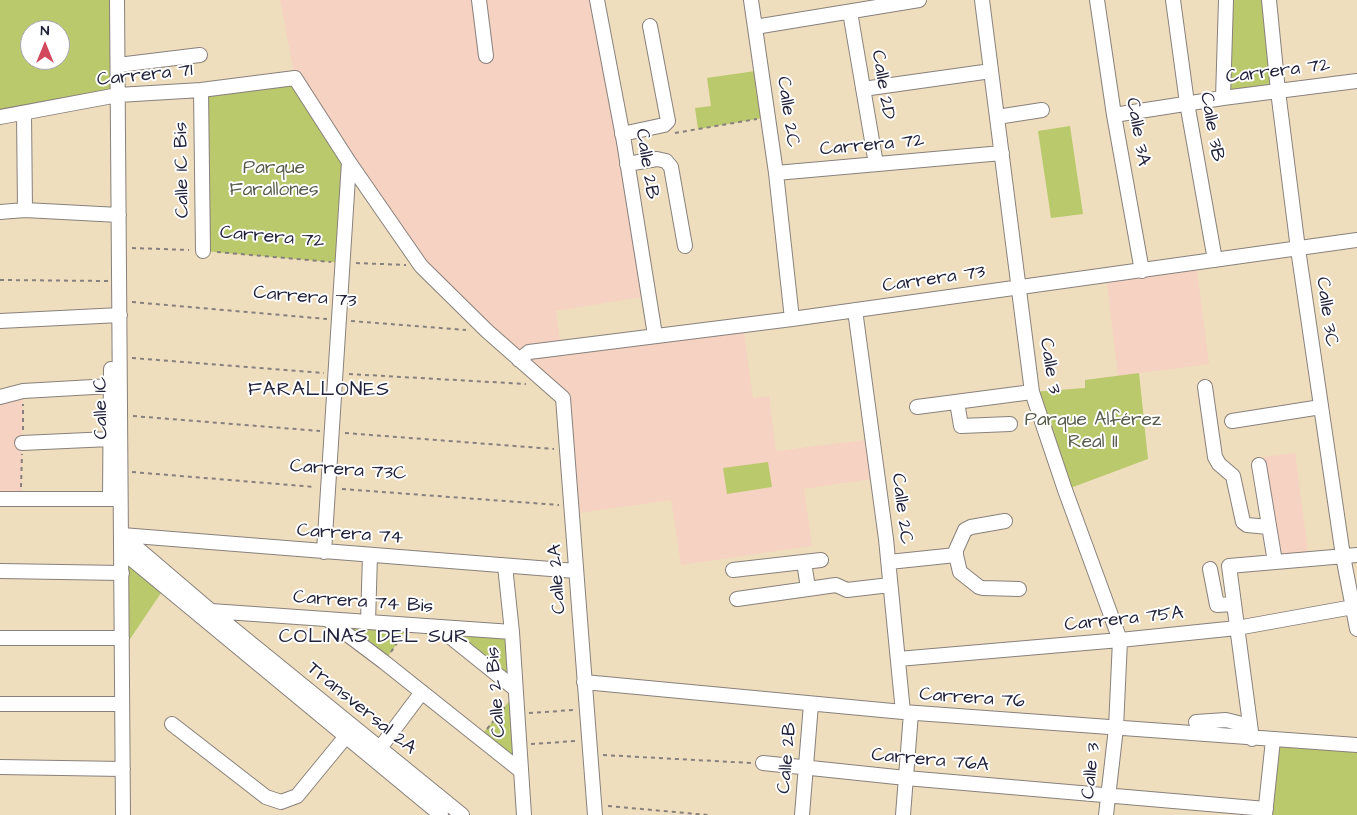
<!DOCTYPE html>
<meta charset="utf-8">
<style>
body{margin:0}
#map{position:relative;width:1357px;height:815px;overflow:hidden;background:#efdebd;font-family:"Architects Daughter",sans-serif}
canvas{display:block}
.north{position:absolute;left:20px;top:20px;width:50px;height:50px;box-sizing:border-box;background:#fff;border:1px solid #a7a7b1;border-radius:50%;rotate:0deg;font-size:14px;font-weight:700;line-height:20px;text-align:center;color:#22223b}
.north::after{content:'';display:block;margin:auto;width:18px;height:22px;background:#d1495b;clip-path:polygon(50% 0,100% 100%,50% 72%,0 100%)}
</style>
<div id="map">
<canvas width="1357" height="815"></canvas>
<div class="north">N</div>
</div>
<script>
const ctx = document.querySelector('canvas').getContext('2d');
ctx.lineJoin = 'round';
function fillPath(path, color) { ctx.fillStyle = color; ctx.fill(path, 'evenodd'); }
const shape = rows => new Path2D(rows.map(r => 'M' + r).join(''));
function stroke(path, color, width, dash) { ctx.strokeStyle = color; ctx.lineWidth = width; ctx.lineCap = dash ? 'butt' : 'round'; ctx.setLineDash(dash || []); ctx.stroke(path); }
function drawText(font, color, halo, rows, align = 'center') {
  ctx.font = font + ' "Architects Daughter",sans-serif'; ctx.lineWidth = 4; ctx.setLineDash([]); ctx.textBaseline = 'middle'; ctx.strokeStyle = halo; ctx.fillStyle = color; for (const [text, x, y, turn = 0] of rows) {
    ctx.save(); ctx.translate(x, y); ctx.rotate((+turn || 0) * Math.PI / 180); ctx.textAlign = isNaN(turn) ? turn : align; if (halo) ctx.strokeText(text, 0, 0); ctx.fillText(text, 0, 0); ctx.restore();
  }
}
const built = shape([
 [280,0,597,0,648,296,556,311,561,347,743,326,753,398,769,396,776,451,872,439,878,478,804,489,812,546,681,565,671,500,572,514,563,398,421,266,295,78],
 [1196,263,1209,364,1118,376,1106,276],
 [23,391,21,499,0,499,0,397],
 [1295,453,1309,559,1278,562,1264,457]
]);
const green = shape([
 [0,0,117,0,118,95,0,117],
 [30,30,60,30,60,60,30,60],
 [1226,0,1269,0,1278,91,1223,98],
 [762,70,768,117,698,129,695,108,711,106,707,78],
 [295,78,349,162,343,263,203,251,201,90],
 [1070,126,1083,214,1051,218,1038,131],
 [1139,373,1148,459,1065,490,1032,392,1085,388,1085,380],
 [768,462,772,487,727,494,723,468],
 [122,551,165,587,122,651],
 [326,619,410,625,384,662],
 [438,627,512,632,514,688],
 [515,694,521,771,479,738],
 [1273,740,1357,745,1357,815,1265,815]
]);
const path = shape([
 [675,133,757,119],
 [132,248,189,250],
 [217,252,331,262],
 [356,263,406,265],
 [0,280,108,281],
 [132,302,327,319],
 [351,321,466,330],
 [132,358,324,373],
 [349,374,526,384],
 [133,416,320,431],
 [23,430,23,404],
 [345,433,554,449],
 [132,472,315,487],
 [21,487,22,454],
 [342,489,559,505],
 [391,652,401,637],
 [529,713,574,710],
 [487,729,505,707],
 [531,744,576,741],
 [603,755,751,763],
 [608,806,708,815]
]);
const minor = shape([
 [117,0,123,815],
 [479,0,486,56],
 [597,0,624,142,655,335],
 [751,0,776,173,792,319],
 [982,0,1032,392,1065,490,1120,640,1116,728,1106,815],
 [1097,0,1114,115,1142,271],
 [1173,0,1187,103,1215,260],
 [1269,0,1278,91,1298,249,1343,556,1357,629],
 [850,12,876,164],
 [755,27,919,0],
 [118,65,200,55],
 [863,89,991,71],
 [201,90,203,251],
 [1223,98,1226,0],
 [24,113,25,210],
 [1114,115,1223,98,1357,81],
 [0,117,118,95,201,90,295,78,349,162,421,266,487,331,563,398,595,815],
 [997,117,1042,110],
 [622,134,664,125,668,121,650,26],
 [627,164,657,159,666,161,671,167,685,246],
 [776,173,1002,153],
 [0,212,25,210,119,215],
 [855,310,886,539,903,712],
 [0,321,120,315],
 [519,360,529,352,792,319,1357,240],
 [1205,387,1215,457,1219,464,1233,476,1243,522,1247,525,1268,527],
 [0,397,23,391,111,386],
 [957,402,961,426,1010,424],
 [917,407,1032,392],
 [1232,421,1321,407],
 [22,443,110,439],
 [1259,465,1275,562],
 [0,499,118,499],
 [110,499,111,369],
 [1005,521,971,527,965,530,956,550,956,555,960,572,979,587,983,588,1019,589],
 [122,535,576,571],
 [122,535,211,611,462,815],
 [122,551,441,815],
 [324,552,349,162],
 [804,562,808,588],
 [889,562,956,555],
 [505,566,512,632,524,815],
 [1210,569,1217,605,1234,604],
 [733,570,821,560],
 [0,571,122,573],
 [737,599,836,585,847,590,890,585],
 [211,611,512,632],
 [327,619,384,662,521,771],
 [368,622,370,555],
 [438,627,514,688],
 [0,638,122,638],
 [898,659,1120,640,1237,628,1353,607],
 [584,682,903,712,1357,745],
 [0,704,122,704],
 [1196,722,1226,720,1250,726],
 [172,724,266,797,281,802,297,796,352,729],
 [1252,739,1229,566,1357,555],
 [380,748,422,692],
 [763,763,906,778,1266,809],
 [0,767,123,769],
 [802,815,811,704],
 [903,815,911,713],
 [1265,815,1273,740]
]);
const streetNames = [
 ["Carrera 72",1278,72,-7],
 ["Carrera 71",145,76,-6],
 ["Calle 2D",882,85,81],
 ["Calle 2C",787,112,82],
 ["Calle 3B",1211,127,80],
 ["Calle 3A",1137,132,80],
 ["Carrera 72",872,146,-5],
 ["Calle 2B",646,164,81],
 ["Calle 1C Bis",183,170,-91],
 ["Carrera 72",272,238,5],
 ["Carrera 73",934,280,-8],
 ["Carrera 73",305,298,5],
 ["Calle 3C",1326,312,82],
 ["Calle 3",1049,366,81],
 ["Calle 1C",102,408,-91],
 ["Carrera 73C",348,471,4],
 ["Calle 2C",901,509,83],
 ["Carrera 74",350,535,4],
 ["Calle 2A",558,579,-94],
 ["Carrera 74 Bis",363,603,4],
 ["Carrera 75A",1124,620,-6],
 ["Calle 2 Bis",497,692,-94],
 ["Carrera 76",972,699,4],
 ["Transversal 2A",361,709,39],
 ["Calle 2B",788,758,-85],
 ["Carrera 76A",930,761,5],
 ["Calle 3",1092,771,-84]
];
const parkNames = [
 ["Parque",274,169],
 ["Farallones",274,191],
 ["Parque Alférez",1093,421],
 ["Real II",1093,443]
];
const neighbourhoodNames = [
 ["FARALLONES",319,391],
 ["COLINAS DEL SUR",374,638]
];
fillPath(built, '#f5d2c2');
fillPath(green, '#b9c96c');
stroke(minor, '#88807c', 16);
stroke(path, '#88807c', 2, [4, 4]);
stroke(minor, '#fff', 14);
drawText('19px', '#22223b', '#fff', streetNames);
drawText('19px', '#575c4c', '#fff', parkNames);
ctx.letterSpacing = '1px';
drawText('20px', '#22223b', '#fff', neighbourhoodNames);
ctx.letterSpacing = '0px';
</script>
